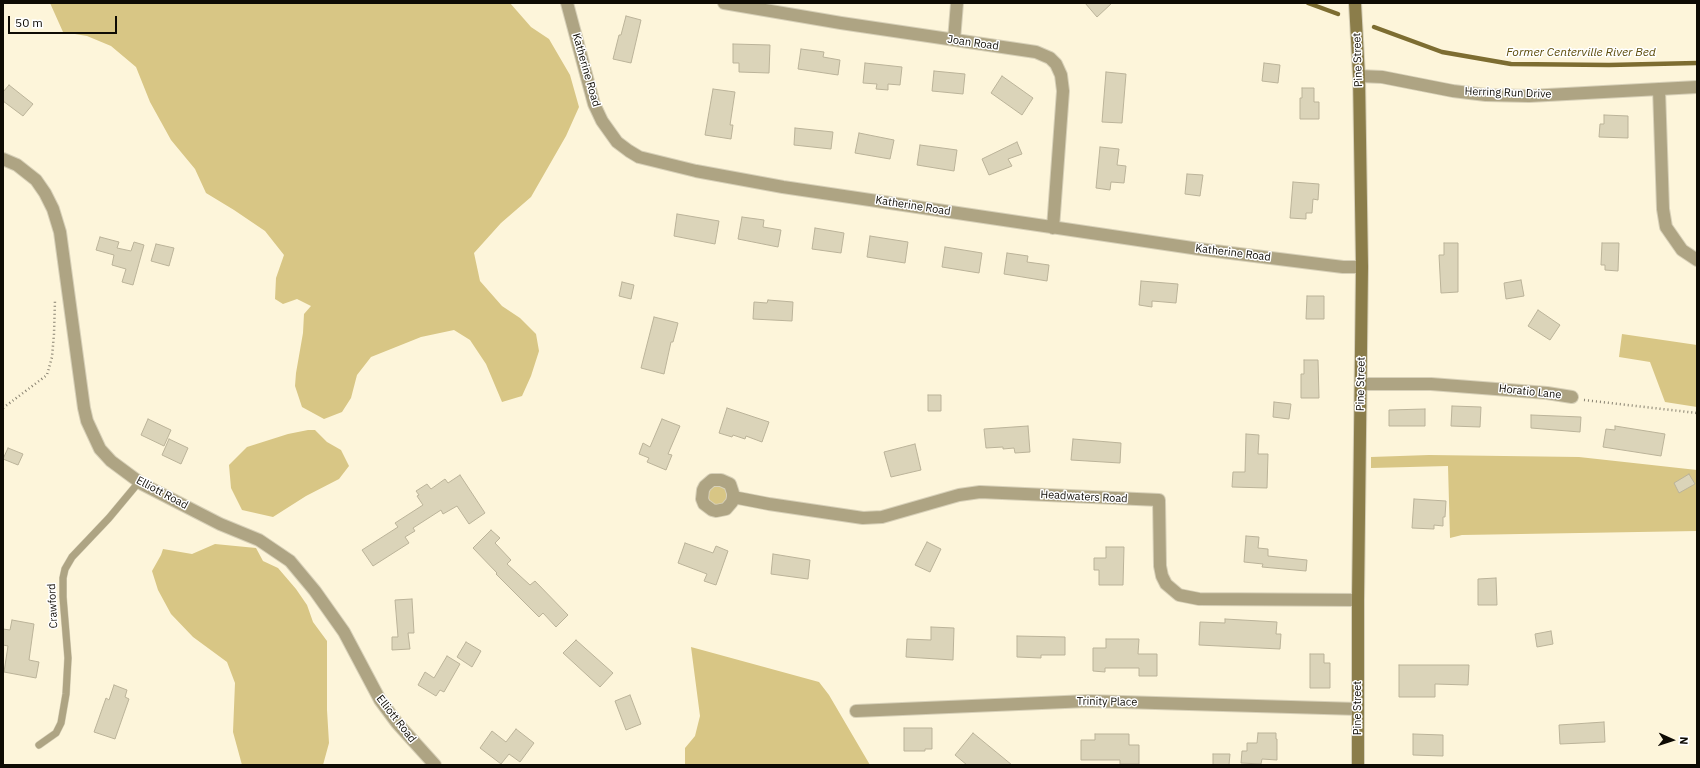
<!DOCTYPE html>
<style>
body{margin:0}
#map{position:relative;width:1700px;height:768px;overflow:hidden;background:#fdf5da;font-family:"IBM Plex Sans",sans-serif}
canvas{display:block}
.frame{position:absolute;inset:0;border:4px solid #0e0b04;pointer-events:none}
.north{position:absolute;left:1652px;top:720px;width:40px;height:40px;-webkit-text-stroke:3px #fff;paint-order:stroke;rotate:93deg;font-size:11px;font-weight:700;line-height:16px;text-align:center;color:#0e0b04}
.north::after{content:'';display:block;margin:auto;width:14px;height:18px;background:#0e0b04;clip-path:polygon(50% 0,100% 100%,50% 72%,0 100%)}
.scale{position:absolute;left:8px;top:16px;width:109px;height:18px;box-sizing:border-box;border:2px solid #0e0b04;border-top:0;padding-left:5px;font-size:12px;line-height:14px;white-space:nowrap;color:#0e0b04;-webkit-text-stroke:3px #fff;paint-order:stroke}
</style>
<div id="map">
<canvas width="1700" height="768"></canvas>
<div class="frame"></div>
<div class="north">N</div>
<div class="scale">50 m</div>
</div>
<script>
const ctx = document.querySelector('canvas').getContext('2d');
ctx.lineJoin = 'round';
function fillPath(path, color) { ctx.fillStyle = color; ctx.fill(path, 'evenodd'); }
const shape = rows => new Path2D(rows.map(r => 'M' + r).join(''));
function stroke(path, color, width, dash) { ctx.strokeStyle = color; ctx.lineWidth = width; ctx.lineCap = dash ? 'butt' : 'round'; ctx.setLineDash(dash || []); ctx.stroke(path); }
function drawText(font, color, halo, rows, align = 'center') {
  ctx.font = font + ' "IBM Plex Sans",sans-serif'; ctx.lineWidth = 3; ctx.setLineDash([]); ctx.textBaseline = 'middle'; ctx.strokeStyle = halo; ctx.fillStyle = color; for (const [text, x, y, turn = 0] of rows) {
    ctx.save(); ctx.translate(x, y); ctx.rotate((+turn || 0) * Math.PI / 180); ctx.textAlign = isNaN(turn) ? turn : align; if (halo) ctx.strokeText(text, 0, 0); ctx.fillText(text, 0, 0); ctx.restore();
  }
}
const green = shape([
 [50,3,510,3,531,27,549,39,570,75,579,107,566,136,531,197,501,223,474,253,480,281,502,306,520,318,536,334,539,351,531,376,522,396,502,402,486,364,470,340,454,330,421,337,371,357,357,375,351,398,342,412,324,419,302,407,295,386,296,373,303,333,304,314,311,306,297,299,283,304,275,299,276,278,284,255,265,231,234,210,206,193,195,169,171,140,150,102,136,67,111,46,87,36,63,32],
 [1622,334,1697,345,1697,407,1665,402,1650,362,1619,357],
 [308,430,315,430,327,442,341,450,349,466,339,479,306,496,273,517,242,510,231,488,229,465,247,447,288,434],
 [1429,455,1579,457,1697,470,1697,531,1462,535,1450,538,1448,466,1371,468,1371,457],
 '708 495a10 10 0 1 1 20 0a10 10 0 1 1-20 0Z',
 [215,544,256,548,263,561,278,568,296,589,307,605,313,622,327,641,327,710,329,743,323,765,242,765,233,732,235,683,227,662,193,637,171,614,158,590,152,571,161,555,163,549,192,554],
 [691,647,819,682,829,695,870,765,685,765,685,748,695,736,700,716]
]);
const stream = shape([
 [1308,3,1338,14],
 [1374,27,1442,52,1511,64,1609,65,1697,63]
]);
const building = shape([
 [1085,3,1112,3,1097,17,1085,3],
 [626,16,641,20,631,63,613,59,619,35,621,35,626,16],
 [733,44,770,45,769,73,739,72,739,63,733,63,733,44],
 [801,49,824,52,823,57,840,60,838,75,798,69,801,49],
 [865,63,902,67,900,85,888,84,888,90,876,89,877,84,863,83,865,63],
 [1264,63,1280,65,1278,83,1262,81,1264,63],
 [934,71,965,74,963,94,932,91,934,71],
 [1106,72,1126,74,1122,123,1102,122,1106,72],
 [1002,76,1033,98,1022,115,991,93,1002,76],
 [9,85,33,104,23,116,3,101,3,92,9,85],
 [1302,88,1314,88,1314,102,1319,102,1319,119,1300,119,1300,98,1302,98,1302,88],
 [713,89,735,92,730,125,733,125,731,139,705,135,713,89],
 [1604,115,1628,116,1628,138,1599,137,1600,124,1604,124,1604,115],
 [795,128,833,132,831,149,794,145,795,128],
 [859,133,894,140,890,159,855,153,859,133],
 [1017,142,1022,154,1008,159,1012,166,989,175,982,159,1017,142],
 [920,145,957,150,954,171,917,165,920,145],
 [1100,147,1119,149,1117,165,1126,166,1124,183,1111,182,1110,190,1096,188,1100,147],
 [1187,174,1203,175,1200,196,1185,194,1187,174],
 [1293,182,1319,184,1318,200,1313,199,1312,213,1306,213,1306,219,1290,218,1293,182],
 [677,214,719,221,715,244,674,236,677,214],
 [742,217,764,220,763,227,781,230,778,247,738,239,742,217],
 [815,228,844,233,841,253,812,249,815,228],
 [870,236,908,242,905,263,867,257,870,236],
 [100,237,119,242,117,248,131,251,134,242,144,245,133,285,122,282,126,269,112,265,114,255,96,250,100,237],
 [1444,243,1458,243,1458,292,1441,293,1439,255,1444,255,1444,243],
 [1602,243,1619,243,1618,271,1605,270,1605,265,1601,265,1602,243],
 [156,244,174,248,169,266,151,261,156,244],
 [945,247,982,253,979,273,942,267,945,247],
 [1007,253,1028,256,1027,262,1049,265,1047,281,1004,274,1007,253],
 [1521,280,1524,296,1506,299,1504,283,1521,280],
 [1141,281,1178,284,1176,303,1152,301,1152,307,1139,305,1141,281],
 [622,282,634,285,631,299,619,296,622,282],
 [1307,296,1324,296,1324,319,1306,319,1307,296],
 [768,300,793,302,792,321,753,319,754,302,767,303,768,300],
 [1538,310,1560,325,1550,340,1528,326,1538,310],
 [654,317,678,323,673,342,671,342,664,374,641,368,654,317],
 [1304,360,1318,360,1319,398,1301,398,1301,374,1304,374,1304,360],
 [928,395,941,395,941,411,928,411,928,395],
 [1274,402,1291,404,1289,419,1273,417,1274,402],
 [1452,406,1481,407,1480,427,1451,426,1452,406],
 [727,408,769,422,762,442,746,436,745,439,733,435,732,437,719,433,727,408],
 [1425,409,1425,426,1389,426,1389,410,1425,409],
 [1531,415,1581,417,1580,432,1531,428,1531,415],
 [148,419,171,430,164,446,141,435,148,419],
 [662,419,680,426,668,454,672,455,666,470,647,462,649,458,639,454,643,443,650,447,662,419],
 [1028,426,1030,452,1015,453,1014,448,1003,449,1003,447,986,448,984,429,1028,426],
 [1615,426,1665,434,1661,456,1603,447,1606,429,1615,430,1615,426],
 [1246,434,1259,435,1258,454,1268,454,1267,488,1232,487,1233,472,1245,472,1246,434],
 [169,439,188,448,181,464,162,455,169,439],
 [1073,439,1121,443,1120,463,1071,460,1073,439],
 [915,444,921,470,891,477,884,452,915,444],
 [8,448,23,454,18,465,3,459,8,448],
 [1689,474,1695,484,1679,493,1674,483,1689,474],
 [460,475,485,513,469,524,457,506,443,514,441,510,413,528,415,531,405,537,409,543,373,566,362,550,398,527,395,523,423,505,417,496,419,495,416,491,427,484,431,489,445,479,448,483,460,475],
 [1414,499,1446,501,1445,517,1443,517,1443,526,1434,525,1434,529,1412,528,1414,499],
 [491,530,500,538,495,543,511,560,507,564,530,585,535,581,568,615,556,627,543,613,539,617,496,574,497,573,473,548,491,530],
 [1246,536,1259,537,1258,548,1268,549,1268,556,1307,560,1306,571,1262,567,1263,564,1244,562,1246,536],
 [927,542,941,549,930,572,915,565,927,542],
 [685,543,713,553,716,546,728,551,716,585,704,581,707,574,678,563,685,543],
 [1106,547,1124,547,1123,585,1099,585,1099,570,1094,570,1094,558,1106,558,1106,547],
 [773,554,810,560,808,579,771,574,773,554],
 [1496,578,1497,605,1478,605,1478,579,1496,578],
 [412,599,414,633,408,633,410,649,392,650,392,637,398,637,395,600,412,599],
 [1225,619,1277,622,1276,634,1281,634,1280,649,1199,645,1200,622,1225,623,1225,619],
 [12,620,34,624,29,660,39,662,36,678,4,672,8,646,3,645,3,629,10,630,12,620],
 [931,627,954,628,953,660,906,657,907,639,931,640,931,627],
 [1551,631,1553,644,1537,647,1535,634,1551,631],
 [1017,636,1065,637,1065,655,1041,655,1041,658,1017,657,1017,636],
 [1106,639,1139,639,1138,654,1157,654,1157,676,1139,676,1139,668,1105,668,1105,672,1093,671,1093,648,1106,648,1106,639],
 [576,640,613,673,600,687,563,653,576,640],
 [466,642,481,651,472,667,457,657,466,642],
 [1310,654,1324,654,1324,663,1330,663,1330,688,1310,688,1310,654],
 [447,656,460,664,444,692,440,690,436,696,418,685,425,672,434,678,447,656],
 [1399,665,1469,665,1468,685,1435,684,1435,697,1399,697,1399,665],
 [114,685,127,690,125,697,129,699,115,739,94,732,106,698,109,700,114,685],
 [630,695,641,724,626,730,615,701,630,695],
 [1604,722,1605,742,1560,744,1559,725,1604,722],
 [904,728,932,728,932,749,925,749,925,751,904,751,904,728],
 [516,729,534,743,520,762,509,754,501,764,480,748,492,731,506,742,516,729],
 [973,733,1012,765,967,765,955,755,973,733],
 [1258,733,1276,733,1276,739,1277,739,1277,760,1262,759,1261,764,1241,763,1242,751,1247,751,1247,743,1257,743,1258,733],
 [1095,734,1129,734,1129,745,1139,745,1139,764,1120,764,1120,760,1081,760,1081,740,1095,740,1095,734],
 [1413,734,1443,735,1443,756,1413,755,1413,734],
 [1213,754,1230,754,1229,765,1213,765,1213,754]
]);
const path = shape([
 [1584,400,1697,413],
 [3,408,47,375,52,357,54,334,55,300]
]);
const lane = shape([
 [39,745,56,733,61,723,66,694,68,658,63,597,63,578,65,569,72,557,109,518,139,482]
]);
const street = shape([
 [567,3,594,104,602,121,617,142,629,151,639,157,696,171,783,187,1199,249,1343,267,1362,267],
 [724,3,841,23,1036,52,1050,58,1056,64,1061,75,1063,91,1053,228],
 [954,40,957,3],
 [1359,76,1382,77,1453,91,1486,95,1529,96,1697,87],
 [1659,89,1663,209,1666,227,1682,250,1697,260],
 [3,159,17,165,36,180,45,193,53,209,60,232,84,408,87,421,100,449,111,461,142,484,220,524,259,540,290,561,315,591,344,632,380,700,397,723,435,765],
 [1361,384,1431,384,1547,393,1572,397],
 [733,497,733,493,730,484,721,480,712,480,705,486,703,490,702,499,704,504,712,510,716,511,726,509,732,502,733,497,769,504,863,518,882,517,959,495,980,492,1159,500,1160,566,1162,576,1166,584,1179,595,1199,599,1358,600],
 [856,711,1088,701,1358,709]
]);
const secondary = shape([
 [1355,3,1359,76,1362,267,1358,600,1358,765]
]);
const streetNames = [
 ["Joan Road",973,43,8],
 ["Pine Street",1358,60,-92],
 ["Katherine Road",586,70,74],
 ["Herring Run Drive",1508,93,2],
 ["Katherine Road",913,206,9],
 ["Katherine Road",1233,253,7],
 ["Pine Street",1361,384,-89],
 ["Horatio Lane",1530,392,6],
 ["Elliott Road",162,493,28],
 ["Headwaters Road",1084,497,3],
 ["Crawford",53,606,-93],
 ["Trinity Place",1107,702,1],
 ["Pine Street",1358,708,-90],
 ["Elliott Road",396,719,52]
];
const waterNames = [
 ["Former Centerville River Bed",1581,53]
];
fillPath(green, '#d8c685');
stroke(stream, '#7d6d31', 4.5);
fillPath(building, '#dbd4b9');
stroke(building, '#bbb399', 1);
stroke(lane, '#d7d0b8', 8);
stroke(street, '#d7d0b8', 14);
stroke(secondary, '#d7d0b8', 14);
stroke(path, '#878170', 2.5, [1, 3]);
stroke(lane, '#aea483', 7);
stroke(street, '#aea483', 12);
stroke(secondary, '#8b7d4a', 12);
drawText('11px', '#0e0b04', '#fff', streetNames);
drawText('italic 12px', '#5d4d0b', '#fff', waterNames);
</script>
